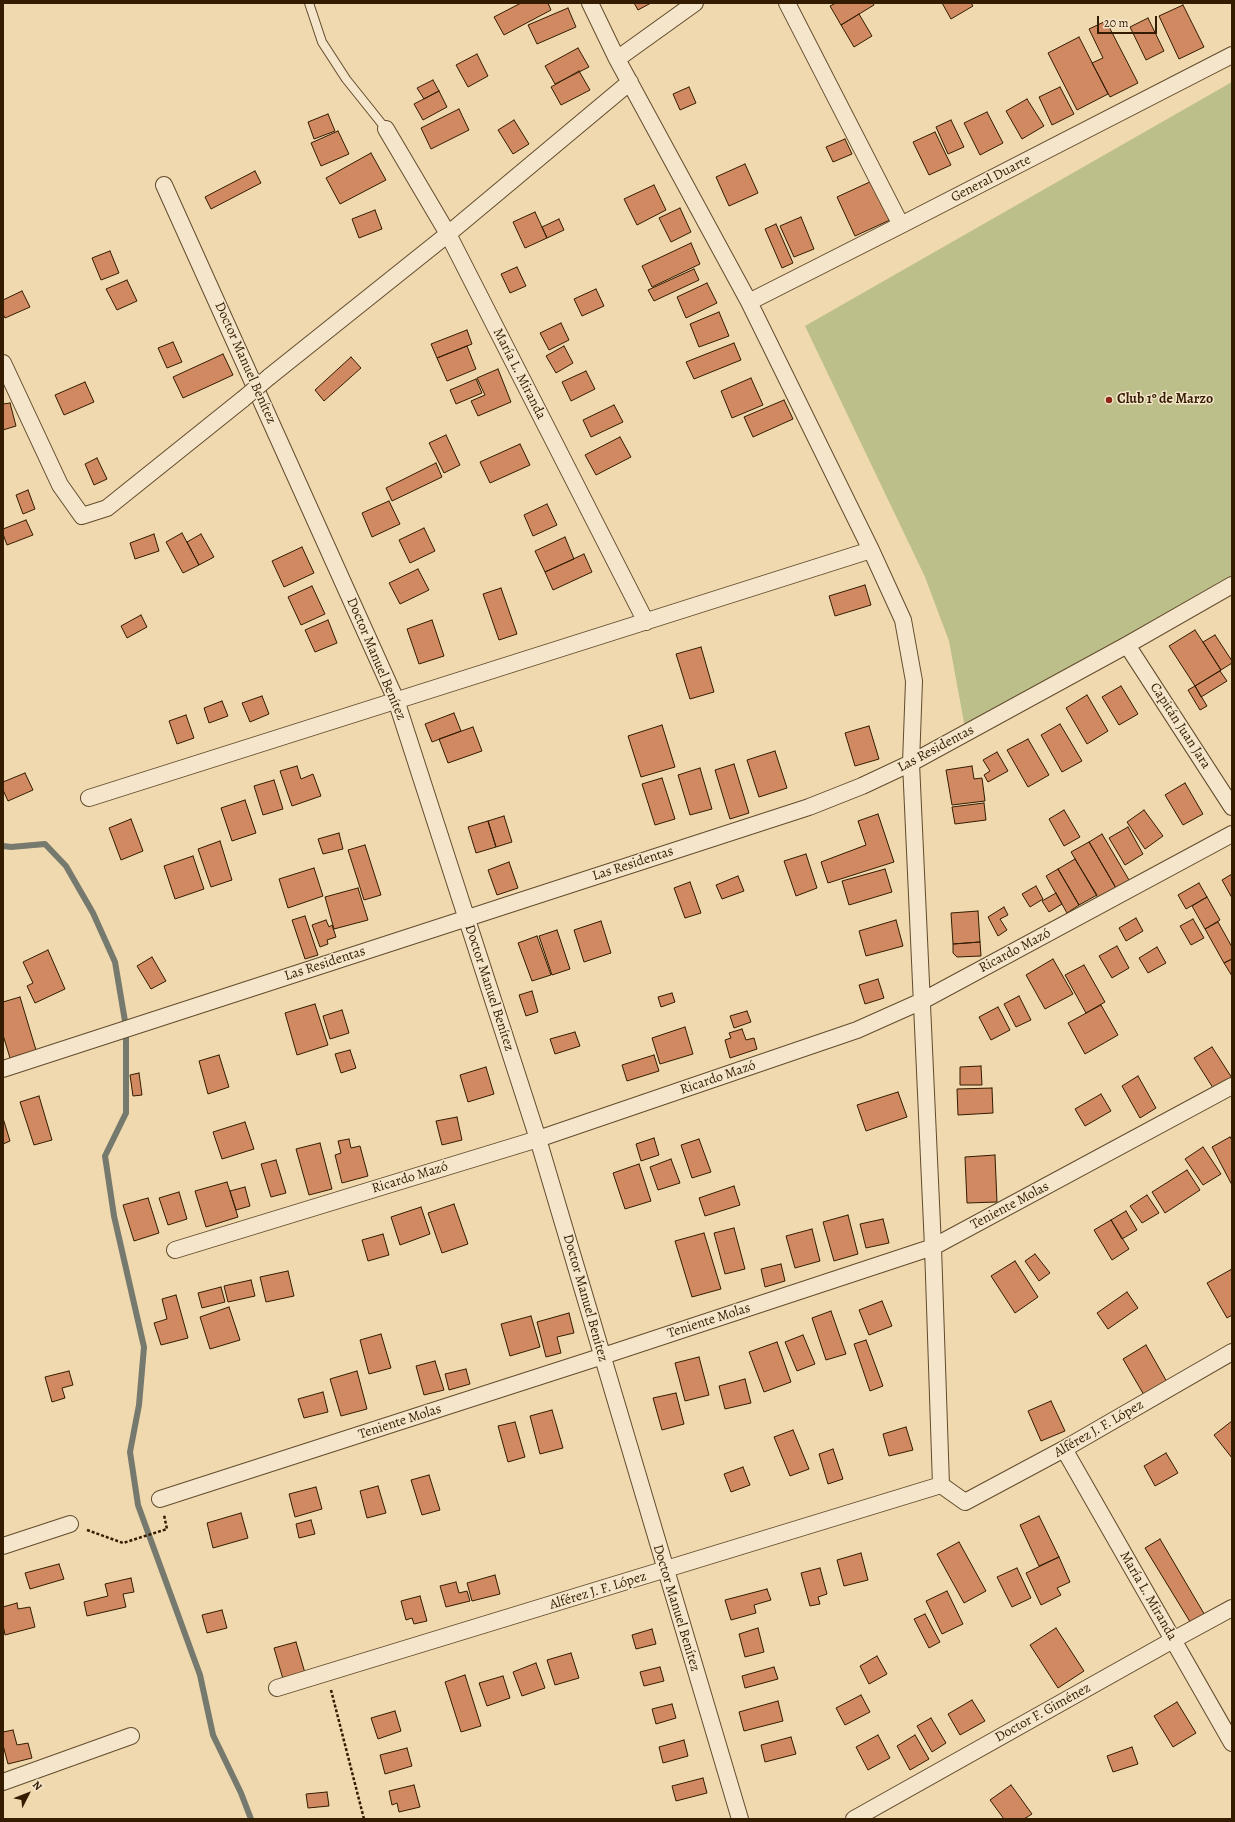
<!DOCTYPE html>
<meta charset="utf-8">
<style>
body{margin:0}
#map{position:relative;width:1235px;height:1822px;overflow:hidden;background:#f0d9af;font-family:Alegreya,serif}
canvas{display:block}
.frame{position:absolute;inset:0;border:4px solid #331c00;pointer-events:none}
.north{position:absolute;left:8px;top:1774px;width:40px;height:40px;-webkit-text-stroke:3px #f5e6cb;paint-order:stroke;rotate:48deg;font-size:11px;font-weight:700;line-height:16px;text-align:center;color:#331c00}
.north::after{content:'';display:block;margin:auto;width:14px;height:18px;background:#331c00;clip-path:polygon(50% 0,100% 100%,50% 72%,0 100%)}
.scale{position:absolute;left:1097px;top:16px;width:60px;height:18px;box-sizing:border-box;border:2px solid #331c00;border-top:0;padding-left:5px;font-size:12px;line-height:14px;white-space:nowrap;color:#331c00;-webkit-text-stroke:3px #f5e6cb;paint-order:stroke}
</style>
<div id="map">
<canvas width="1235" height="1822"></canvas>
<div class="frame"></div>
<div class="north">N</div>
<div class="scale">20 m</div>
</div>
<script>
const ctx = document.querySelector('canvas').getContext('2d');
ctx.lineJoin = 'round';
function fillPath(path, color) { ctx.fillStyle = color; ctx.fill(path, 'evenodd'); }
const shape = rows => new Path2D(rows.map(r => 'M' + r).join(''));
function stroke(path, color, width, dash) { ctx.strokeStyle = color; ctx.lineWidth = width; ctx.lineCap = dash ? 'butt' : 'round'; ctx.setLineDash(dash || []); ctx.stroke(path); }
function drawText(font, color, halo, rows, align = 'center') {
  ctx.font = font + ' Alegreya,serif'; ctx.lineWidth = 3; ctx.setLineDash([]); ctx.textBaseline = 'middle'; ctx.strokeStyle = halo; ctx.fillStyle = color; for (const [text, x, y, turn = 0] of rows) {
    ctx.save(); ctx.translate(x, y); ctx.rotate((+turn || 0) * Math.PI / 180); ctx.textAlign = isNaN(turn) ? turn : align; if (halo) ctx.strokeText(text, 0, 0); ctx.fillText(text, 0, 0); ctx.restore();
  }
}
const green = shape([
 [1232,82,1232,575,965,728,949,641,925,577,805,326]
]);
const stream = shape([
 [3,846,11,847,45,844,66,866,93,913,115,962,126,1027,126,1113,105,1156,114,1216,144,1347,139,1405,130,1452,138,1505,200,1675,213,1735,241,1793,251,1819]
]);
const building = shape([
 [521,3,548,3,551,10,504,35,494,17,521,3],
 [634,3,651,3,638,10,634,3],
 [836,3,873,3,874,5,841,25,830,6,836,3],
 [942,3,971,3,973,6,951,19,942,3],
 [1183,5,1204,47,1179,59,1159,16,1183,5],
 [568,8,576,27,537,44,528,25,568,8],
 [859,14,872,36,854,47,841,25,859,14],
 [1148,18,1164,51,1146,60,1130,27,1148,18],
 [1106,21,1138,83,1110,97,1092,63,1103,58,1089,29,1106,21],
 [1079,37,1108,94,1077,110,1048,53,1079,37],
 [578,48,589,67,555,84,545,66,578,48],
 [477,54,488,76,468,87,456,65,477,54],
 [579,71,590,90,561,105,551,87,579,71],
 [433,80,439,91,424,99,417,88,433,80],
 [689,87,696,103,680,110,673,94,689,87],
 [1060,87,1074,114,1052,125,1039,97,1060,87],
 [439,91,447,107,423,120,414,104,439,91],
 [1027,99,1044,126,1022,139,1006,111,1027,99],
 [459,109,469,130,431,149,421,128,459,109],
 [987,112,1003,143,980,155,964,123,987,112],
 [328,114,335,131,314,139,308,122,328,114],
 [514,120,529,144,513,154,498,130,514,120],
 [951,120,964,147,948,154,936,127,951,120],
 [338,131,349,154,321,166,311,143,338,131],
 [935,132,951,165,929,175,913,142,935,132],
 [845,139,852,154,833,162,826,147,845,139],
 [371,153,386,180,340,204,326,178,371,153],
 [745,164,758,193,729,206,716,177,745,164],
 [255,171,261,183,211,209,205,197,255,171],
 [872,181,890,220,855,236,837,197,872,181],
 [654,185,666,210,637,225,624,199,654,185],
 [680,208,691,232,671,242,659,218,680,208],
 [375,210,382,229,359,238,352,219,375,210],
 [535,212,547,238,525,248,513,222,535,212],
 [801,217,814,249,794,257,780,226,801,217],
 [559,219,564,230,547,238,542,227,559,219],
 [776,224,793,263,782,268,765,229,776,224],
 [691,243,700,264,652,287,642,266,691,243],
 [110,251,119,273,101,280,92,258,110,251],
 [517,267,526,286,510,293,501,274,517,267],
 [694,269,699,280,654,301,648,290,694,269],
 [127,280,137,301,117,310,106,289,127,280],
 [707,283,717,303,686,318,677,297,707,283],
 [596,289,604,306,582,316,574,299,596,289],
 [22,291,30,307,5,318,3,314,3,300,22,291],
 [719,312,729,336,699,347,690,324,719,312],
 [561,323,569,340,549,350,540,333,561,323],
 [467,330,472,344,437,358,431,344,467,330],
 [173,342,182,362,167,368,158,348,173,342],
 [734,343,741,360,694,379,686,362,734,343],
 [467,346,476,369,447,381,437,358,467,346],
 [564,346,573,363,556,373,546,356,564,346],
 [223,354,233,375,183,398,173,377,223,354],
 [351,357,361,368,324,401,315,390,351,357],
 [498,369,511,402,478,416,471,401,485,395,477,378,498,369],
 [586,371,595,389,571,401,562,382,586,371],
 [751,378,763,405,732,418,721,391,751,378],
 [476,379,482,393,456,404,450,390,476,379],
 [85,382,94,402,64,415,55,395,85,382],
 [784,400,793,419,753,437,744,417,784,400],
 [10,403,16,426,3,430,3,404,10,403],
 [614,405,623,422,591,437,583,420,614,405],
 [446,435,460,465,444,473,429,443,446,435],
 [620,437,631,457,596,475,585,455,620,437],
 [520,444,530,465,490,483,480,462,520,444],
 [97,458,107,479,94,485,85,464,97,458],
 [436,463,442,477,392,501,386,488,436,463],
 [28,490,35,509,23,514,16,495,28,490],
 [389,501,400,524,372,537,362,513,389,501],
 [547,504,557,525,533,536,524,515,547,504],
 [26,520,33,535,7,545,3,534,3,529,26,520],
 [424,528,435,551,410,563,399,540,424,528],
 [182,533,199,565,183,573,166,542,182,533],
 [154,534,159,551,135,559,130,543,154,534],
 [201,534,214,557,199,565,187,542,201,534],
 [565,537,574,559,545,572,535,551,565,537],
 [302,547,314,573,284,587,272,561,302,547],
 [584,554,592,572,553,590,545,572,584,554],
 [418,569,429,590,400,604,389,583,418,569],
 [865,585,871,605,835,616,829,596,865,585],
 [312,586,325,614,301,625,288,597,312,586],
 [501,588,517,634,499,640,483,594,501,588],
 [141,615,147,627,127,638,121,626,141,615],
 [328,620,337,643,315,652,305,630,328,620],
 [432,620,444,656,419,664,407,629,432,620],
 [1195,630,1221,670,1195,686,1169,646,1195,630],
 [1215,635,1232,661,1232,663,1221,670,1203,642,1215,635],
 [701,647,714,692,690,699,676,654,701,647],
 [1220,671,1227,681,1201,697,1195,686,1220,671],
 [1121,686,1138,714,1119,725,1102,697,1121,686],
 [1195,686,1207,706,1200,710,1188,690,1195,686],
 [1087,695,1108,731,1087,744,1066,708,1087,695],
 [262,696,269,714,250,722,242,703,262,696],
 [222,701,228,716,209,723,204,708,222,701],
 [454,713,461,731,432,742,425,724,454,713],
 [186,715,194,738,177,744,169,721,186,715],
 [1060,724,1082,761,1062,772,1041,735,1060,724],
 [662,725,675,767,641,777,628,736,662,725],
 [869,726,879,759,855,766,845,733,869,726],
 [473,727,482,751,448,763,439,739,473,727],
 [1028,739,1049,775,1028,787,1007,750,1028,739],
 [775,751,787,788,759,797,747,760,775,751],
 [997,752,1008,771,988,782,984,775,990,771,983,760,997,752],
 [734,764,749,813,730,819,715,770,734,764],
 [297,766,301,779,313,774,321,796,292,806,280,771,297,766],
 [972,766,974,779,982,778,985,801,952,805,946,770,972,766],
 [700,768,712,809,690,815,678,775,700,768],
 [25,773,33,790,8,801,3,790,3,782,25,773],
 [662,778,675,819,655,825,642,784,662,778],
 [274,780,283,809,263,815,254,786,274,780],
 [1185,783,1203,814,1183,825,1165,795,1185,783],
 [245,800,256,833,232,841,221,808,245,800],
 [984,803,986,820,955,824,952,807,984,803],
 [1064,810,1080,837,1064,846,1049,819,1064,810],
 [1144,810,1163,836,1145,849,1127,822,1144,810],
 [878,814,894,862,828,883,821,862,866,845,858,821,878,814],
 [504,816,512,842,496,847,488,821,504,816],
 [131,819,143,851,121,860,109,828,131,819],
 [488,821,496,847,476,853,468,827,488,821],
 [1128,827,1143,854,1125,865,1109,838,1128,827],
 [339,833,343,849,323,854,318,839,339,833],
 [1102,834,1129,880,1116,888,1089,842,1102,834],
 [220,841,232,880,211,887,198,849,220,841],
 [1089,842,1116,888,1098,898,1071,852,1089,842],
 [365,845,381,895,364,900,348,850,365,845],
 [806,854,817,888,796,896,784,861,806,854],
 [193,856,204,889,175,899,164,866,193,856],
 [1075,859,1097,895,1079,905,1058,869,1075,859],
 [509,862,518,888,497,895,488,870,509,862],
 [314,868,323,896,288,908,279,879,314,868],
 [885,869,892,892,849,905,842,881,885,869],
 [1058,869,1079,905,1067,913,1046,876,1058,869],
 [1232,874,1232,898,1222,880,1232,874],
 [738,876,744,891,722,899,716,885,738,876],
 [690,882,701,913,685,918,674,888,690,882],
 [1199,883,1207,897,1186,909,1178,895,1199,883],
 [1036,886,1043,899,1030,907,1022,894,1036,886],
 [358,888,368,920,334,929,325,897,358,888],
 [1056,893,1062,904,1049,912,1042,901,1056,893],
 [1207,897,1220,920,1205,929,1192,906,1207,897],
 [1004,907,1008,915,1000,919,1007,930,998,936,988,917,1004,907],
 [978,911,980,942,953,944,951,913,978,911],
 [305,916,318,955,305,959,292,920,305,916],
 [1136,918,1143,931,1126,941,1119,928,1136,918],
 [1193,919,1204,938,1191,945,1180,926,1193,919],
 [326,920,329,927,332,925,336,937,327,940,328,944,320,947,312,925,326,920],
 [896,920,903,946,866,956,859,931,896,920],
 [601,921,611,953,584,962,574,930,601,921],
 [1218,922,1232,947,1232,959,1224,963,1205,929,1218,922],
 [557,930,570,969,552,975,539,936,557,930],
 [537,936,551,975,532,981,518,943,537,936],
 [980,942,981,956,957,957,953,953,953,944,980,942],
 [1117,946,1129,968,1112,978,1099,956,1117,946],
 [1157,947,1166,963,1148,973,1139,958,1157,947],
 [48,950,65,989,35,1003,27,986,33,983,23,962,48,950],
 [152,957,166,981,151,989,137,966,152,957],
 [1053,959,1073,994,1045,1009,1026,975,1053,959],
 [1232,959,1232,976,1224,963,1232,959],
 [1084,965,1105,1002,1086,1013,1065,975,1084,965],
 [878,979,884,998,865,1004,859,985,878,979],
 [532,991,538,1012,526,1016,519,995,532,991],
 [672,993,675,1002,661,1007,658,997,672,993],
 [1019,996,1031,1020,1016,1027,1004,1004,1019,996],
 [20,997,36,1050,10,1058,3,1035,3,1002,20,997],
 [315,1004,328,1045,297,1055,285,1013,315,1004],
 [1101,1005,1118,1035,1085,1054,1068,1023,1101,1005],
 [998,1007,1010,1030,991,1040,979,1017,998,1007],
 [342,1010,349,1033,330,1039,323,1016,342,1010],
 [747,1011,751,1022,734,1028,730,1016,747,1011],
 [685,1027,693,1054,660,1064,652,1038,685,1027],
 [742,1029,746,1040,754,1038,757,1049,730,1058,725,1040,731,1038,729,1033,742,1029],
 [575,1032,580,1046,555,1054,550,1039,575,1032],
 [1212,1047,1232,1078,1232,1080,1215,1091,1194,1058,1212,1047],
 [350,1050,356,1068,341,1073,335,1054,350,1050],
 [219,1055,229,1087,208,1094,199,1061,219,1055],
 [654,1055,659,1071,627,1081,622,1065,654,1055],
 [981,1066,982,1085,960,1085,960,1067,981,1066],
 [486,1067,494,1094,468,1102,460,1075,486,1067],
 [139,1073,142,1095,133,1096,130,1075,139,1073],
 [1138,1076,1156,1108,1140,1118,1122,1086,1138,1076],
 [992,1088,993,1113,958,1115,957,1089,992,1088],
 [898,1092,907,1117,866,1131,857,1105,898,1092],
 [1101,1094,1111,1111,1085,1126,1075,1109,1101,1094],
 [39,1096,52,1140,34,1145,20,1102,39,1096],
 [457,1117,462,1140,442,1145,436,1121,457,1117],
 [3,1118,10,1141,3,1144,3,1118],
 [245,1122,254,1149,222,1159,213,1132,245,1122],
 [1230,1137,1232,1140,1232,1185,1212,1147,1230,1137],
 [654,1138,659,1155,641,1161,636,1144,654,1138],
 [349,1139,351,1148,360,1146,368,1176,342,1183,335,1155,341,1153,338,1141,349,1139],
 [699,1139,711,1172,692,1178,681,1145,699,1139],
 [320,1143,332,1189,309,1195,296,1149,320,1143],
 [1203,1147,1221,1174,1203,1185,1185,1159,1203,1147],
 [995,1155,997,1202,967,1203,965,1157,995,1155],
 [671,1159,680,1183,658,1190,650,1167,671,1159],
 [276,1160,286,1193,271,1197,261,1164,276,1160],
 [639,1164,651,1201,625,1209,613,1173,639,1164],
 [1187,1170,1200,1190,1165,1213,1152,1192,1187,1170],
 [227,1182,238,1217,206,1227,195,1191,227,1182],
 [734,1186,740,1205,705,1216,699,1198,734,1186],
 [245,1187,250,1206,236,1210,230,1191,245,1187],
 [179,1192,187,1219,168,1225,159,1198,179,1192],
 [1147,1195,1159,1213,1142,1223,1130,1206,1147,1195],
 [148,1198,159,1233,134,1241,123,1205,148,1198],
 [454,1204,468,1244,442,1253,428,1213,454,1204],
 [421,1207,430,1234,400,1245,391,1217,421,1207],
 [1126,1211,1137,1230,1122,1239,1111,1220,1126,1211],
 [848,1215,858,1254,834,1261,823,1222,848,1215],
 [883,1219,889,1243,866,1248,860,1224,883,1219],
 [1111,1220,1129,1249,1112,1260,1094,1230,1111,1220],
 [734,1228,745,1269,725,1274,714,1233,734,1228],
 [812,1229,820,1261,795,1268,786,1236,812,1229],
 [704,1233,721,1289,692,1297,675,1241,704,1233],
 [383,1234,389,1255,368,1261,362,1240,383,1234],
 [1035,1254,1050,1273,1039,1281,1025,1261,1035,1254],
 [1015,1261,1038,1297,1015,1313,991,1276,1015,1261],
 [781,1264,785,1281,765,1287,761,1269,781,1264],
 [1232,1269,1232,1315,1227,1318,1207,1283,1232,1269],
 [288,1271,294,1296,266,1302,260,1277,288,1271],
 [251,1280,255,1296,228,1302,224,1286,251,1280],
 [221,1287,225,1302,202,1308,198,1293,221,1287],
 [1127,1292,1138,1308,1108,1329,1097,1313,1127,1292],
 [176,1295,188,1338,161,1345,154,1323,167,1319,162,1299,176,1295],
 [882,1301,892,1326,869,1335,859,1310,882,1301],
 [229,1307,240,1340,210,1349,200,1317,229,1307],
 [831,1311,846,1354,826,1360,812,1318,831,1311],
 [569,1313,574,1333,557,1337,561,1353,546,1357,537,1322,569,1313],
 [531,1316,540,1347,510,1356,501,1324,531,1316],
 [381,1334,391,1368,369,1374,360,1340,381,1334],
 [803,1335,815,1364,797,1371,785,1342,803,1335],
 [866,1340,883,1386,870,1391,854,1344,866,1340],
 [777,1342,791,1382,764,1392,749,1352,777,1342],
 [1146,1345,1167,1382,1144,1395,1123,1359,1146,1345],
 [699,1357,709,1395,685,1401,675,1363,699,1357],
 [435,1361,444,1390,424,1395,416,1366,435,1361],
 [466,1369,470,1384,449,1390,445,1374,466,1369],
 [69,1371,73,1385,62,1388,65,1398,52,1402,45,1377,69,1371],
 [357,1371,367,1409,341,1416,330,1379,357,1371],
 [745,1379,751,1403,725,1409,719,1386,745,1379],
 [323,1392,328,1412,304,1418,298,1399,323,1392],
 [676,1393,684,1424,662,1430,653,1398,676,1393],
 [1051,1401,1065,1431,1041,1441,1028,1411,1051,1401],
 [552,1410,563,1448,540,1454,530,1416,552,1410],
 [1232,1421,1232,1458,1214,1435,1232,1421],
 [515,1422,525,1457,508,1462,498,1426,515,1422],
 [906,1427,913,1450,889,1456,883,1434,906,1427],
 [793,1430,809,1469,790,1476,774,1437,793,1430],
 [833,1449,843,1479,828,1484,819,1454,833,1449],
 [1166,1453,1178,1473,1155,1486,1144,1466,1166,1453],
 [743,1467,750,1485,731,1492,724,1474,743,1467],
 [429,1475,440,1510,422,1515,411,1480,429,1475],
 [378,1486,386,1513,367,1518,360,1491,378,1486],
 [316,1487,322,1509,295,1517,289,1494,316,1487],
 [241,1513,248,1538,213,1548,207,1523,241,1513],
 [1039,1516,1059,1557,1039,1566,1020,1525,1039,1516],
 [311,1520,315,1534,299,1538,296,1524,311,1520],
 [1160,1539,1206,1617,1192,1625,1145,1548,1160,1539],
 [959,1542,986,1591,964,1603,937,1554,959,1542],
 [861,1553,868,1580,844,1586,837,1560,861,1553],
 [1059,1557,1070,1582,1057,1588,1061,1595,1041,1605,1026,1573,1059,1557],
 [59,1564,64,1579,30,1589,25,1573,59,1564],
 [820,1568,827,1594,818,1597,820,1604,810,1606,801,1573,820,1568],
 [1017,1568,1031,1598,1012,1607,997,1577,1017,1568],
 [495,1575,500,1594,472,1601,467,1583,495,1575],
 [131,1578,134,1592,123,1594,126,1607,87,1616,84,1602,108,1596,105,1584,131,1578],
 [456,1582,459,1593,467,1591,470,1601,446,1607,440,1586,456,1582],
 [767,1589,771,1600,754,1605,756,1613,731,1620,725,1600,767,1589],
 [947,1591,963,1624,942,1634,926,1601,947,1591],
 [420,1596,427,1621,414,1624,412,1618,406,1620,401,1601,420,1596],
 [17,1603,18,1609,30,1607,35,1627,5,1635,3,1625,3,1607,17,1603],
 [222,1610,227,1628,207,1633,202,1615,222,1610],
 [925,1614,940,1642,929,1648,914,1619,925,1614],
 [758,1628,764,1652,745,1657,739,1634,758,1628],
 [1056,1628,1084,1671,1058,1688,1030,1645,1056,1628],
 [652,1629,656,1644,636,1649,632,1635,652,1629],
 [296,1642,305,1673,283,1679,274,1648,296,1642],
 [571,1653,579,1678,555,1685,547,1660,571,1653],
 [877,1656,887,1674,869,1684,860,1666,877,1656],
 [536,1663,545,1688,522,1696,513,1672,536,1663],
 [660,1667,664,1681,644,1686,640,1672,660,1667],
 [774,1667,778,1679,745,1688,742,1676,774,1667],
 [465,1675,481,1726,461,1732,445,1682,465,1675],
 [503,1676,510,1698,487,1706,479,1683,503,1676],
 [861,1695,870,1712,845,1725,836,1708,861,1695],
 [972,1700,985,1721,960,1735,948,1714,972,1700],
 [778,1701,783,1721,744,1731,739,1712,778,1701],
 [1177,1702,1196,1733,1173,1747,1154,1716,1177,1702],
 [672,1704,676,1718,656,1724,652,1709,672,1704],
 [395,1711,401,1731,378,1739,371,1718,395,1711],
 [931,1718,946,1743,932,1752,917,1726,931,1718],
 [13,1730,17,1745,28,1743,32,1758,8,1764,3,1745,3,1732,13,1730],
 [878,1735,890,1758,868,1770,856,1747,878,1735],
 [915,1735,929,1759,910,1770,897,1746,915,1735],
 [791,1737,796,1754,765,1762,761,1745,791,1737],
 [684,1740,688,1756,663,1763,659,1747,684,1740],
 [1132,1747,1138,1764,1113,1772,1107,1756,1132,1747],
 [407,1748,412,1766,385,1774,380,1755,407,1748],
 [703,1778,707,1793,676,1801,672,1786,703,1778],
 [414,1785,420,1807,399,1812,397,1803,392,1805,389,1791,414,1785],
 [1011,1785,1032,1814,1024,1819,1004,1819,990,1800,1011,1785],
 [327,1792,329,1806,308,1808,306,1794,327,1792]
]);
const path = shape([
 [87,1530,123,1543,167,1529,164,1515],
 [331,1690,364,1819]
]);
const service = shape([
 [309,3,322,42,346,79,386,129]
]);
const minor = shape([
 [590,3,617,59,749,302,871,550,903,620,914,681,911,763,933,1247,941,1485,965,1502,1064,1449,1232,1352],
 [787,3,901,225],
 [617,59,695,3],
 [386,129,448,234,646,622],
 [164,185,396,700,538,1139,740,1819],
 [749,302,901,225,1232,55],
 [3,363,60,485,82,516,107,508,243,399],
 [269,377,448,234,630,82],
 [1127,645,1232,807],
 [89,798,871,550],
 [3,1069,809,807,862,786,911,763,1127,645,1232,585],
 [175,1250,538,1139,857,1030,922,1001,1232,834],
 [1064,1449,1232,1743],
 [160,1499,603,1356,933,1247,1232,1086],
 [3,1546,70,1524],
 [277,1688,941,1485],
 [3,1782,131,1736],
 [854,1819,1173,1640,1232,1608]
]);
const minorBridge = shape([
 [243,399,269,377]
]);
const markers = [
 [1109,400,4,"#8f2418"]
];
const streetNames = [
 ["General Duarte",991,179,-27],
 ["Doctor Manuel Benítez",245,363,66],
 ["María L. Miranda",519,374,63],
 ["Doctor Manuel Benítez",376,659,67],
 ["Capitán Juan Jara",1180,726,57],
 ["Las Residentas",936,749,-28],
 ["Las Residentas",633,864,-18],
 ["Ricardo Mazó",1015,951,-28],
 ["Las Residentas",325,964,-18],
 ["Doctor Manuel Benítez",489,988,72],
 ["Ricardo Mazó",718,1078,-19],
 ["Ricardo Mazó",410,1178,-17],
 ["Teniente Molas",1010,1206,-28],
 ["Doctor Manuel Benítez",585,1298,74],
 ["Teniente Molas",709,1321,-18],
 ["Teniente Molas",400,1422,-18],
 ["Alférez J. F. López",1099,1429,-30],
 ["Alférez J. F. López",598,1591,-17],
 ["María L. Miranda",1148,1596,60],
 ["Doctor Manuel Benítez",676,1608,73],
 ["Doctor F. Giménez",1043,1713,-29]
];
const poiNames = [
 ["Club 1º de Marzo",1117,400]
];
fillPath(green, '#bcbf89');
stroke(stream, '#75796e', 6);
fillPath(building, '#d08961');
stroke(building, '#331c00', 1);
stroke(service, '#624b2c', 10);
stroke(minor, '#624b2c', 18);
stroke(path, '#331c00', 2.5, [3, 2]);
stroke(service, '#f5e6cb', 8);
stroke(minor, '#f5e6cb', 16);
stroke(minorBridge, '#624b2c', 18, []);
stroke(minorBridge, '#f5e6cb', 16);
for (const [x, y, r, color] of markers) { const dot = new Path2D(); dot.arc(x, y, r, 0, 2 * Math.PI); ctx.fillStyle = color; ctx.fill(dot); stroke(dot, '#f5e6cb', 1.5); }
drawText('14px', '#331c00', '#f5e6cb', streetNames);
drawText('bold 14px', '#331c00', '#f5e6cb', poiNames, 'left');
</script>
